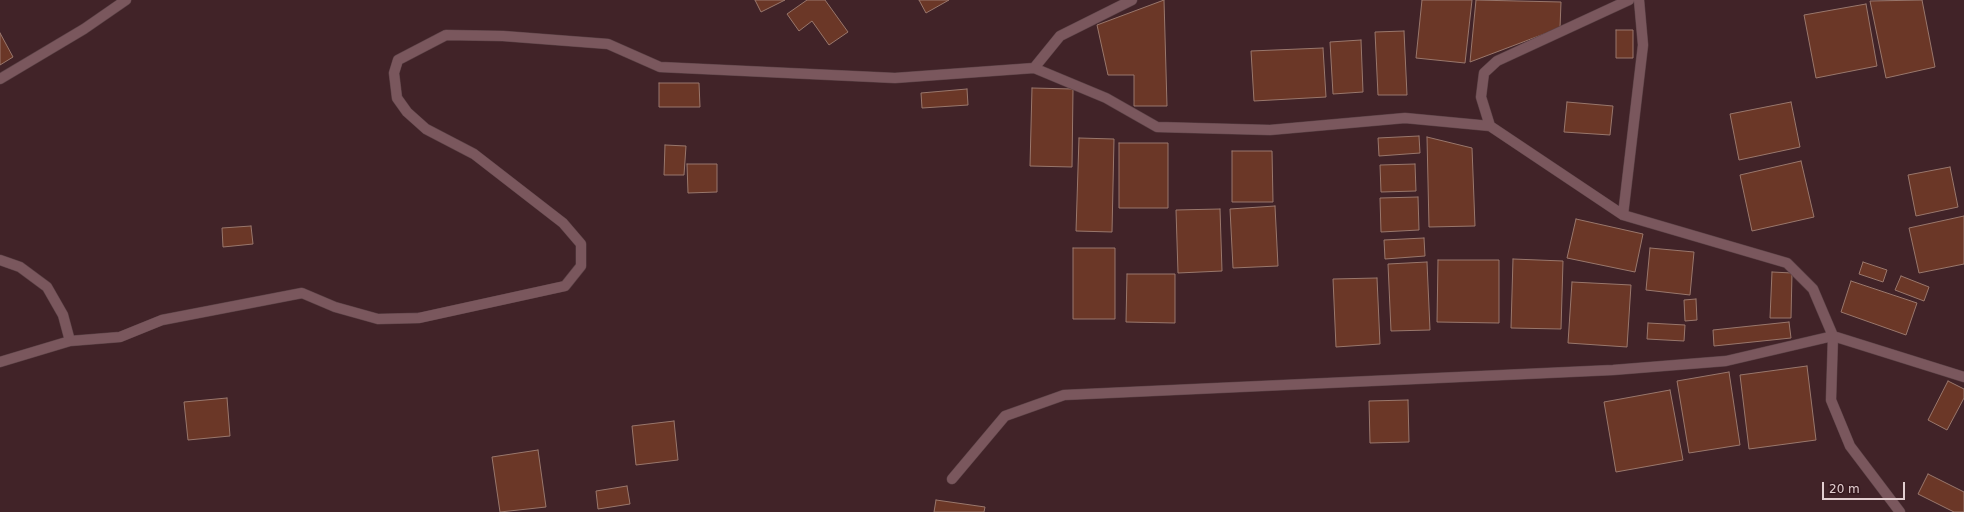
<!DOCTYPE html>
<style>
body{margin:0}
#map{position:relative;width:1964px;height:512px;overflow:hidden;background:#412328;font-family:"DejaVu Sans",sans-serif}
canvas{display:block}
.scale{position:absolute;left:1822px;top:482px;width:83px;height:18px;box-sizing:border-box;border:2px solid #e2ced0;border-top:0;padding-left:5px;font-size:12px;line-height:14px;white-space:nowrap;color:#e2ced0;-webkit-text-stroke:3px #37191f;paint-order:stroke}
</style>
<div id="map">
<canvas width="1964" height="512"></canvas>
<div class="scale">20 m</div>
</div>
<script>
const ctx = document.querySelector('canvas').getContext('2d');
ctx.lineJoin = 'round';
function fillPath(path, color) { ctx.fillStyle = color; ctx.fill(path, 'evenodd'); }
const shape = rows => new Path2D(rows.map(r => 'M' + r).join(''));
function stroke(path, color, width, dash) { ctx.strokeStyle = color; ctx.lineWidth = width; ctx.lineCap = dash ? 'butt' : 'round'; ctx.setLineDash(dash || []); ctx.stroke(path); }
const building = shape([
 [755,0,785,0,761,12,755,0],
 [807,0,825,0,848,32,829,45,812,21,799,31,787,14,807,0],
 [919,0,949,0,926,13,919,0],
 [1164,0,1167,106,1134,106,1134,75,1108,75,1097,25,1164,0],
 [1422,0,1472,0,1465,63,1416,58,1422,0],
 [1476,0,1561,2,1560,28,1470,62,1476,0],
 [1922,0,1935,67,1886,78,1870,1,1922,0],
 [1866,4,1877,66,1816,78,1804,15,1866,4],
 [1616,30,1633,30,1633,58,1616,58,1616,30],
 [1404,31,1407,95,1378,95,1375,32,1404,31],
 [0,33,13,57,0,65,0,33],
 [1361,40,1363,92,1333,94,1330,42,1361,40],
 [1323,48,1326,97,1254,101,1251,51,1323,48],
 [659,83,699,83,700,107,659,107,659,83],
 [1032,88,1073,89,1072,167,1030,166,1032,88],
 [967,89,968,105,922,108,921,93,967,89],
 [1567,102,1613,106,1610,135,1564,132,1567,102],
 [1791,102,1800,147,1739,160,1730,114,1791,102],
 [1419,136,1420,153,1379,156,1378,138,1419,136],
 [1427,137,1472,148,1475,226,1429,227,1427,137],
 [1079,138,1114,139,1112,232,1076,231,1079,138],
 [1119,143,1168,143,1168,208,1119,208,1119,143],
 [665,145,686,146,684,175,664,175,665,145],
 [1232,151,1272,151,1273,202,1232,202,1232,151],
 [1801,161,1814,217,1752,231,1740,175,1801,161],
 [687,164,717,164,717,192,688,193,687,164],
 [1415,164,1416,191,1381,192,1380,165,1415,164],
 [1950,167,1958,207,1916,216,1908,175,1950,167],
 [1418,197,1419,230,1381,232,1380,198,1418,197],
 [1275,206,1278,266,1233,268,1230,209,1275,206],
 [1220,209,1222,271,1178,273,1176,210,1220,209],
 [1964,216,1964,264,1919,273,1909,228,1964,216],
 [1576,219,1643,234,1635,272,1567,258,1576,219],
 [251,226,253,244,223,247,222,228,251,226],
 [1424,238,1425,256,1385,259,1384,240,1424,238],
 [1073,248,1115,248,1115,319,1073,319,1073,248],
 [1650,248,1694,252,1690,295,1646,290,1650,248],
 [1513,259,1563,261,1561,329,1511,328,1513,259],
 [1438,260,1499,260,1499,323,1437,322,1438,260],
 [1427,262,1430,330,1391,331,1388,264,1427,262],
 [1863,262,1887,270,1883,282,1859,274,1863,262],
 [1772,272,1792,273,1791,318,1770,318,1772,272],
 [1127,274,1175,274,1175,323,1126,322,1127,274],
 [1901,276,1929,287,1924,301,1895,290,1901,276],
 [1377,278,1380,344,1336,347,1333,279,1377,278],
 [1851,281,1917,303,1906,335,1841,312,1851,281],
 [1572,282,1631,285,1627,347,1568,343,1572,282],
 [1696,299,1697,320,1685,321,1684,300,1696,299],
 [1789,322,1791,338,1714,346,1713,330,1789,322],
 [1648,323,1685,325,1684,341,1647,339,1648,323],
 [1807,366,1816,440,1749,449,1740,375,1807,366],
 [1729,372,1740,445,1689,453,1677,381,1729,372],
 [1948,381,1964,389,1964,398,1947,430,1928,420,1948,381],
 [1670,390,1683,460,1616,472,1604,402,1670,390],
 [227,398,230,436,188,440,184,402,227,398],
 [1408,400,1409,442,1370,443,1369,401,1408,400],
 [674,421,678,460,636,465,632,426,674,421],
 [538,450,546,507,500,512,492,457,538,450],
 [1928,474,1964,492,1964,512,1954,512,1918,494,1928,474],
 [627,486,630,504,598,509,596,491,627,486],
 [936,500,985,507,984,512,934,512,936,500]
]);
const minor = shape([
 [1034,68,1060,36,1132,0],
 [0,79,84,29,126,0],
 [1490,126,1481,97,1484,73,1497,61,1629,0],
 [1623,215,1643,45,1639,0],
 [0,260,20,267,47,287,63,315,70,341],
 [0,362,70,341,120,337,162,320,302,293,335,307,378,319,419,318,565,286,581,266,581,244,563,223,474,154,426,129,407,112,397,98,394,73,398,60,446,35,503,36,608,44,660,67,895,78,1034,68,1106,98,1157,127,1270,130,1405,118,1490,126,1623,215,1787,263,1813,289,1833,336,1831,400,1850,446,1900,512],
 [952,479,1005,416,1064,395,1613,370,1726,361,1833,336,1964,377]
]);
fillPath(building, '#6b3727');
stroke(building, '#99776c', 1);
stroke(minor, '#5b4246', 11);
stroke(minor, '#7a575d', 10);
</script>
